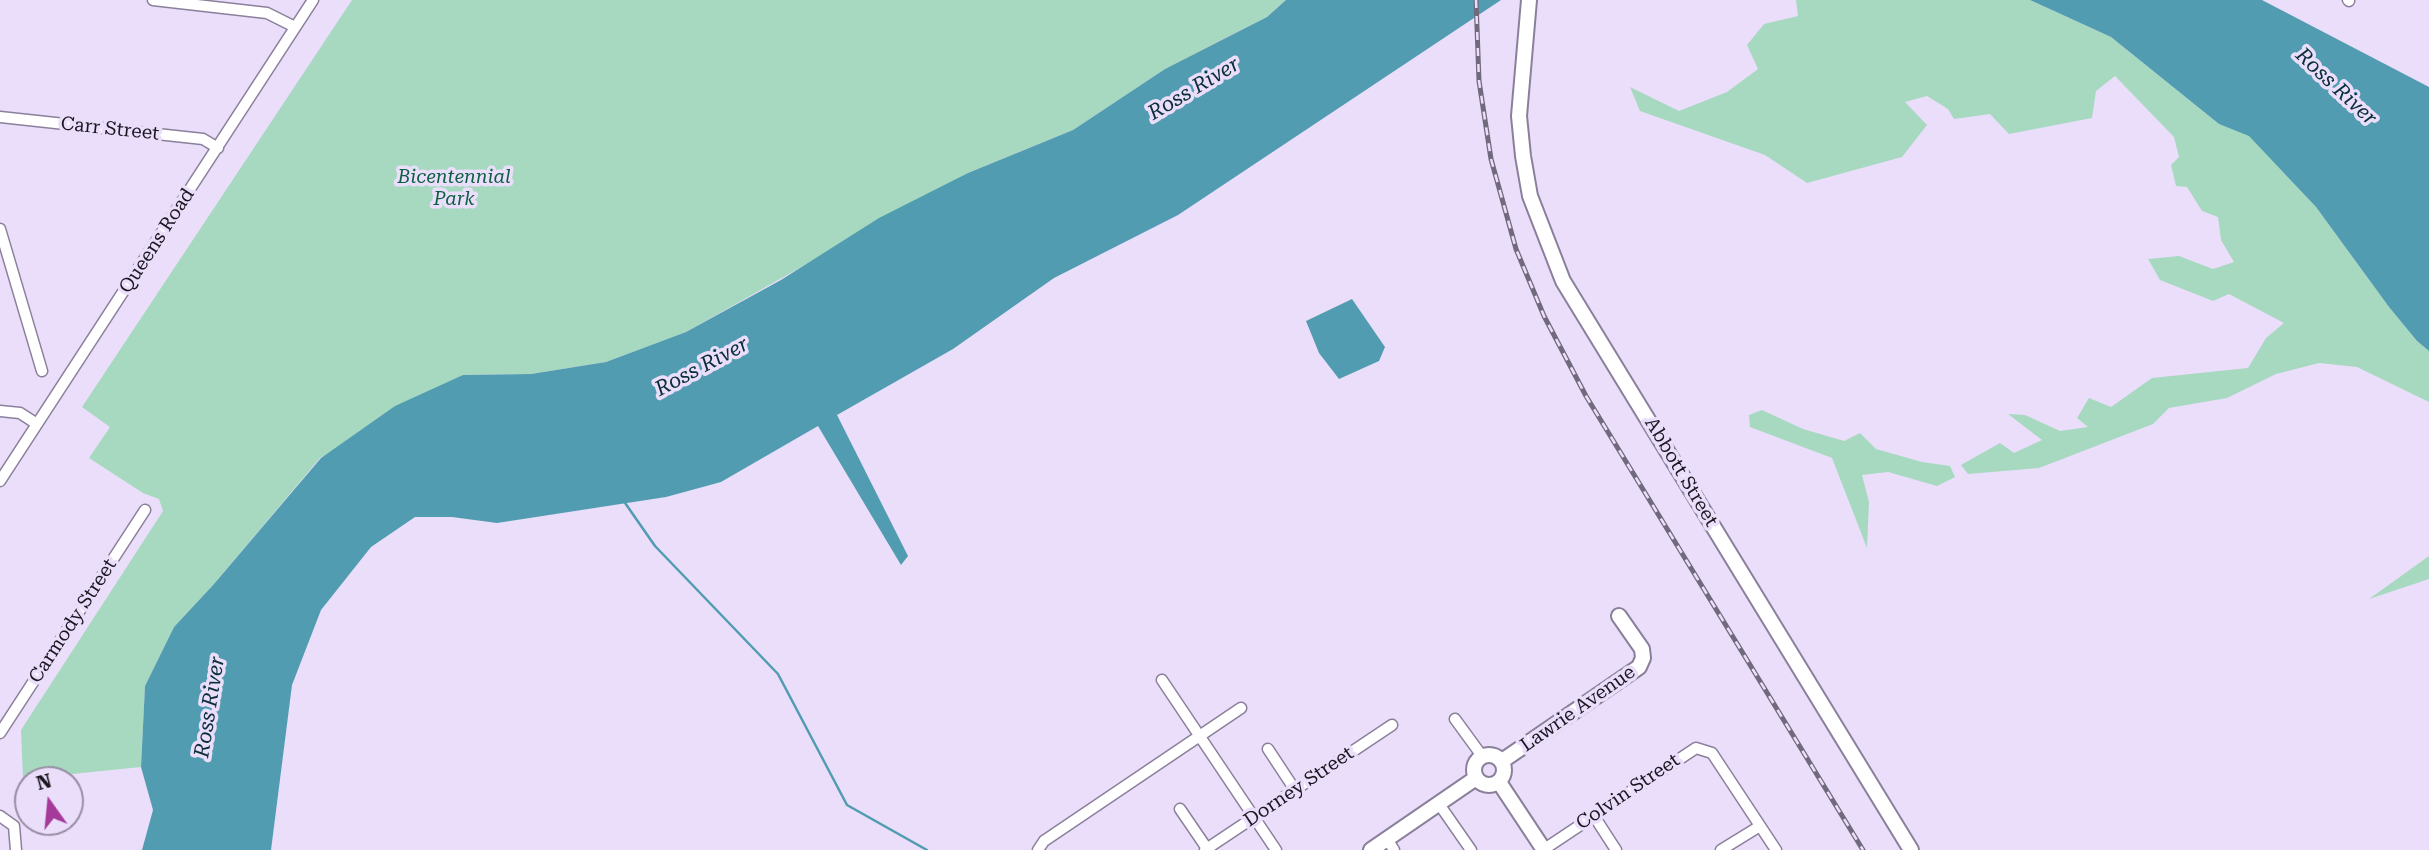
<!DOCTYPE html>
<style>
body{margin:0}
#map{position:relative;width:2429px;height:850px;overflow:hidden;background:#eadefb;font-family:"Roboto Serif",serif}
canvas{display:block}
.north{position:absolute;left:14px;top:766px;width:70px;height:70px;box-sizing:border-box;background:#eadefb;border:2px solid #978ea4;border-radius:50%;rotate:345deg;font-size:19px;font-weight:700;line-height:28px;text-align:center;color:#1b1721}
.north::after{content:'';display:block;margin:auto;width:24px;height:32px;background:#a53a9b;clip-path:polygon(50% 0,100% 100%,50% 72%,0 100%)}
</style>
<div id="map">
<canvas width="2429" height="850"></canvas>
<div class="north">N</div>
</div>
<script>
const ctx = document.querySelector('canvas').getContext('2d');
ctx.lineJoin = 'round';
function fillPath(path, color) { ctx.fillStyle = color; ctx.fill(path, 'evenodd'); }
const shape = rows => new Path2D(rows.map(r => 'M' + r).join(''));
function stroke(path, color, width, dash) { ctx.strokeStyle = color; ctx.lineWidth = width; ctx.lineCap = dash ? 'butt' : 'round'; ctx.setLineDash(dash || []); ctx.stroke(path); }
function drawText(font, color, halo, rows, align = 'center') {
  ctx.font = font + ' "Roboto Serif",serif'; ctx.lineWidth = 7; ctx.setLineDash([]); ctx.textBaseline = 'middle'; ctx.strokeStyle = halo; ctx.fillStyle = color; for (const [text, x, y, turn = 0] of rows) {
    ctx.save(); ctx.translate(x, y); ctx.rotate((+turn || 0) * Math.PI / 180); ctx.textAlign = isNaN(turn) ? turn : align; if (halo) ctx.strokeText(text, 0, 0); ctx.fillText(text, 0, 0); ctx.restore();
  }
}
const green = shape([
 [352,0,1286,0,1267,17,1165,69,1073,130,968,173,686,332,606,362,531,374,463,375,320,458,214,584,174,627,145,686,141,767,23,779,21,730,163,511,159,499,143,493,89,458,110,427,82,407],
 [1796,0,2030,0,2111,37,2219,124,2249,135,2316,207,2389,307,2417,341,2429,351,2429,402,2357,367,2319,363,2276,374,2227,398,2169,408,2153,424,2039,468,1968,474,1961,465,2000,443,2014,453,2042,440,2008,414,2025,415,2060,431,2088,427,2077,418,2089,398,2111,407,2152,378,2248,368,2266,338,2284,323,2229,294,2213,301,2160,280,2148,259,2179,256,2213,269,2234,262,2221,240,2218,217,2202,211,2187,187,2176,186,2171,165,2179,157,2174,137,2115,76,2096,91,2092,118,2009,134,1990,114,1954,119,1948,109,1927,96,1905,102,1927,125,1902,157,1807,183,1765,155,1640,111,1630,87,1679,111,1727,92,1758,69,1747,45,1764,24,1798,16],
 [1762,410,1803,429,1844,441,1860,433,1876,449,1922,462,1950,466,1955,477,1937,486,1888,472,1862,475,1869,502,1867,548,1832,458,1750,427,1749,415],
 [2429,556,2429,579,2369,599]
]);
const water = shape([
 [1286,0,1501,0,1178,215,1054,278,953,349,837,415,908,556,901,565,818,426,721,482,666,497,497,523,452,517,415,517,371,547,321,610,292,685,271,850,142,850,153,810,141,767,145,686,174,627,214,584,321,458,395,406,463,375,531,374,606,362,686,332,781,280,879,218,968,173,1073,130,1165,69,1267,17],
 [2030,0,2262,0,2429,87,2429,351,2417,341,2389,307,2316,207,2249,136,2219,124,2111,37],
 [1352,299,1385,347,1379,361,1339,379,1319,353,1306,321]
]);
const stream = shape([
 [623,500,655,546,778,674,847,805,927,850]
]);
const street = shape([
 [153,0,267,13,295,27],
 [2348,0,2349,1],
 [0,117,203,139,218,148],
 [0,229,42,371],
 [0,411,20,413,37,424],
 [0,481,313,0],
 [1162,680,1276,850],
 [1455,719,1482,756],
 [0,733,145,510],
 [1268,749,1295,790],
 [1439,804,1471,850],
 [1180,809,1208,850],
 [0,816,14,826,16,850],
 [1594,816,1616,850],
 [1387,839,1394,850],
 [1038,850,1044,841,1241,708],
 [1205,850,1392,725],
 [1543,850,1696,748,1712,753,1776,850],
 [1721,850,1760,826]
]);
const secondary = shape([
 [1529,0,1519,116,1523,156,1530,196,1563,281,1911,850],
 '1474 770a15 15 0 1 1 30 0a15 15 0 1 1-30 0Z',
 [1502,761,1639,667,1643,658,1642,649,1619,616],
 [1499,782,1544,850],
 [1371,850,1476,778]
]);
const rail = shape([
 [1476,0,1479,81,1491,159,1516,249,1544,316,1586,396,1863,850]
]);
const streetNames = [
 ["Carr Street",110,129,6],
 ["Queens Road",157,241,-57],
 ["Abbott Street",1681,472,59],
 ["Carmody Street",73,621,-57],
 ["Lawrie Avenue",1578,709,-35],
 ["Dorney Street",1299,787,-34],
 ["Colvin Street",1628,792,-34]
];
const parkNames = [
 ["Bicentennial",454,177],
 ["Park",454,199]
];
const waterNames = [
 ["Ross River",2336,87,43],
 ["Ross River",1194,89,-31],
 ["Ross River",702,367,-28],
 ["Ross River",210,707,-81]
];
fillPath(green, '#a7d9c0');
fillPath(water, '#529cb1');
stroke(stream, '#529cb1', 2.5);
stroke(street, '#8b809b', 13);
stroke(secondary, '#8b809b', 18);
stroke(street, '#fff', 10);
stroke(secondary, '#fff', 14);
stroke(rail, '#716a7c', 5);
stroke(rail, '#eadefb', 2.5, [8]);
drawText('19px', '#1b1721', '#eadefb', streetNames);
drawText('italic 19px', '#0e5f42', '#eadefb', parkNames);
drawText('italic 21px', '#092e38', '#eadefb', waterNames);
</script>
